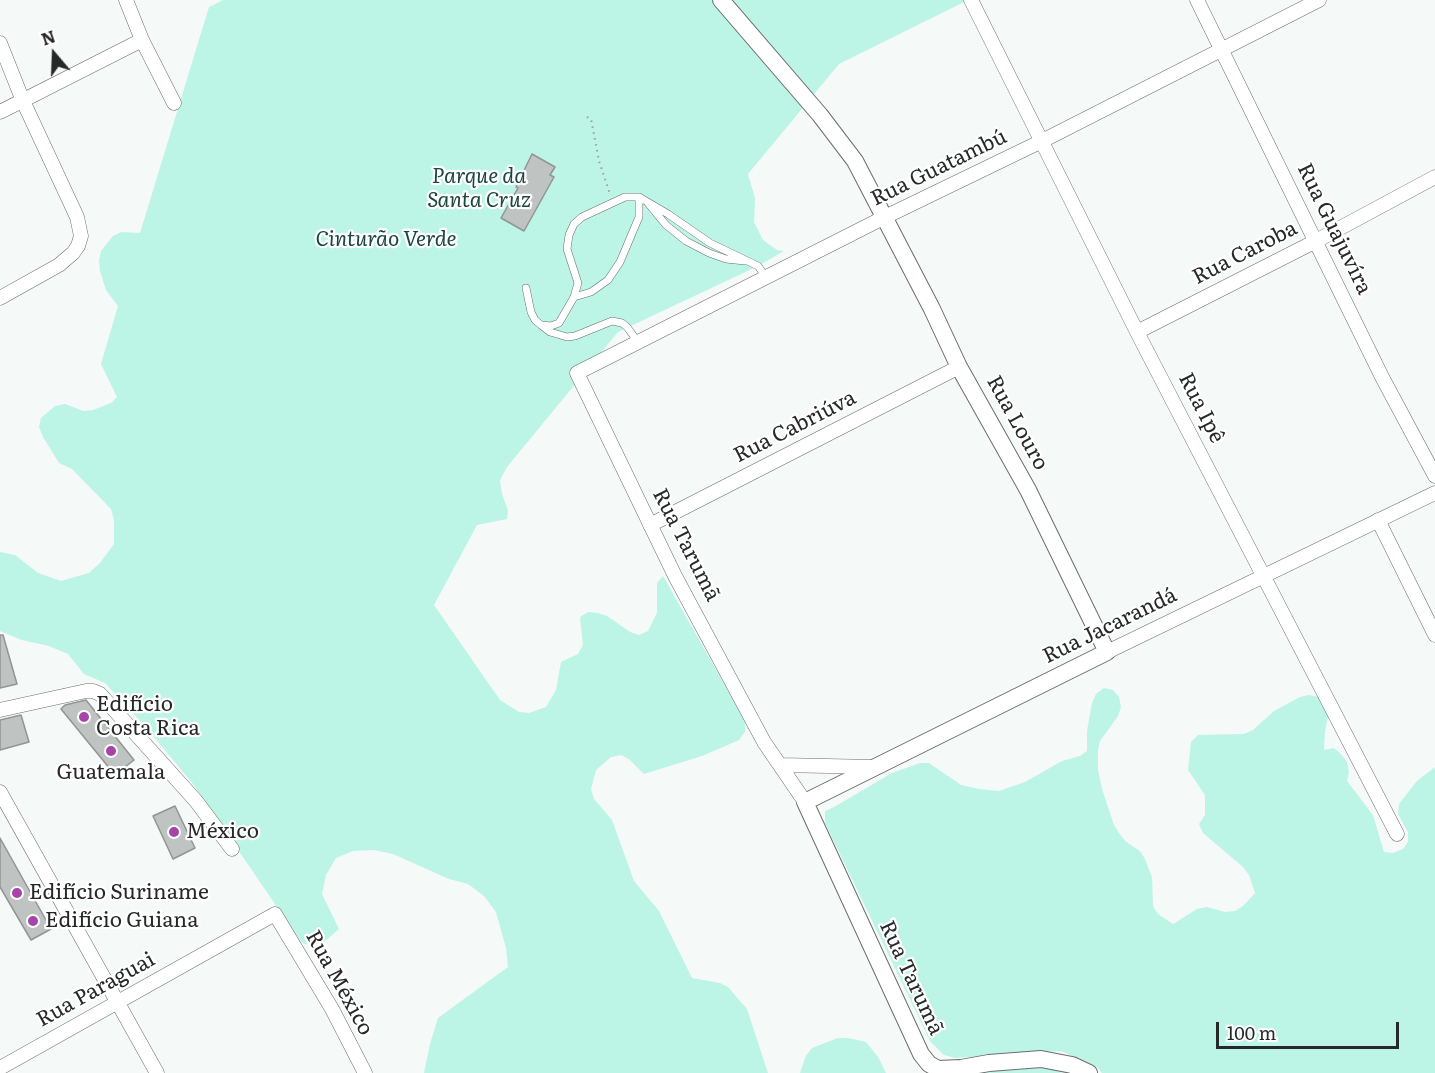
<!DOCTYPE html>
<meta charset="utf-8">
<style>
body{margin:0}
#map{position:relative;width:1435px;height:1073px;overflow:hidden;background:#f5f9f8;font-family:Literata,serif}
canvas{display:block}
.north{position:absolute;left:24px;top:24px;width:60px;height:60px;-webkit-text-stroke:4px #fff;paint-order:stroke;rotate:341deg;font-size:16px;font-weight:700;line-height:24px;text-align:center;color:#272828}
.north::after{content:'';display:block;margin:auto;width:21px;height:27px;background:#272828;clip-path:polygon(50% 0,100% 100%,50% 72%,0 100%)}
.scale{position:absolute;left:1216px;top:1022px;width:183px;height:27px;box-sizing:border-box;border:3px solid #272828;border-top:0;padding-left:8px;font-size:18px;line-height:21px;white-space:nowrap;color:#272828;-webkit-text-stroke:4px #fff;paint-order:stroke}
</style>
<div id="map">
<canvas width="1435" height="1073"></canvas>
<div class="north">N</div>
<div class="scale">100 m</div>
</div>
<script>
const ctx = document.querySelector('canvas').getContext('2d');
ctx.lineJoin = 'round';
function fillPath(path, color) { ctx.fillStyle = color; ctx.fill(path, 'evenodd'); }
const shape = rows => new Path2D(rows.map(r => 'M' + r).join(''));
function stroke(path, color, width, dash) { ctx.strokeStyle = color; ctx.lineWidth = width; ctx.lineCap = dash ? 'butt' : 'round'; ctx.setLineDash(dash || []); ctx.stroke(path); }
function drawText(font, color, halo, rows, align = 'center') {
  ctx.font = font + ' Literata,serif'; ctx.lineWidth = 4.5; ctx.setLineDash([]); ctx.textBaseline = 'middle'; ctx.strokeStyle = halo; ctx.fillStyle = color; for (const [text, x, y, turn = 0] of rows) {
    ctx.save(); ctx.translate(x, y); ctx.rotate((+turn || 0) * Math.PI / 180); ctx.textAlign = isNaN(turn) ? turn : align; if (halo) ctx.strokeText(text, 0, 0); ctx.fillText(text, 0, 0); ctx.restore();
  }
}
const green = shape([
 [223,0,968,0,839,64,748,174,755,198,754,222,763,240,777,250,784,251,758,266,618,332,507,467,500,480,502,494,508,510,507,519,477,525,434,605,500,700,519,712,529,713,546,707,556,690,561,662,578,654,583,645,580,617,588,612,598,613,607,616,630,632,639,635,648,631,657,613,657,583,663,576,745,721,745,732,739,740,702,756,644,774,630,760,621,755,611,757,596,770,591,789,594,799,612,820,634,881,659,911,692,978,720,983,728,987,747,1009,768,1073,424,1073,430,1044,438,1018,508,967,506,948,496,912,484,896,468,884,449,879,393,854,374,850,353,851,336,858,326,875,322,894,339,929,324,942,305,944,301,942,193,784,144,725,105,683,84,674,68,654,49,646,22,640,0,631,0,552,15,555,38,573,61,581,89,573,100,563,114,544,114,520,111,509,72,469,59,463,43,437,39,427,41,418,55,406,65,404,83,411,93,410,111,403,117,397,101,364,118,306,106,290,100,271,99,261,101,251,113,236,121,232,140,233,209,7],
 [1104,688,1113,690,1119,697,1121,707,1118,716,1100,741,1098,750,1098,770,1102,789,1114,825,1119,833,1125,841,1140,851,1145,859,1152,877,1153,906,1158,914,1173,924,1197,909,1207,907,1225,912,1235,911,1243,906,1255,893,1249,875,1243,867,1203,833,1199,824,1205,815,1205,795,1188,770,1191,742,1198,735,1244,734,1253,730,1274,711,1300,697,1309,695,1318,697,1325,703,1329,712,1325,731,1324,750,1334,748,1341,754,1347,762,1349,772,1347,781,1373,815,1384,852,1393,853,1403,849,1408,842,1408,832,1398,814,1399,804,1417,781,1435,767,1435,1073,1102,1073,1097,1067,1061,1051,955,1058,944,1055,930,1041,825,823,825,811,834,807,892,773,920,763,929,763,961,785,979,789,999,791,1025,782,1062,761,1080,756,1087,751,1087,731,1092,703,1096,694],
 [838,1038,848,1038,866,1042,878,1057,886,1073,800,1073,806,1056,812,1048],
 [1039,1068,1048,1068,1062,1073,972,1073]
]);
const building = shape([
 [532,154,555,167,550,175,554,177,524,231,501,218,518,188,516,187,532,154],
 [0,635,3,635,17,684,0,688,0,635],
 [86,700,134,760,115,775,61,709,65,705,86,700],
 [21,715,29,742,0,750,0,720,21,715],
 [175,806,195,848,173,859,153,816,175,806],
 [0,838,51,929,31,940,0,887,0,838]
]);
const path = shape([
 [587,117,591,119,592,124,599,161,610,194]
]);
const service = shape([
 [648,203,666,225,686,241,709,253,726,259,745,261],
 [526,288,531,312,535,320,541,325,551,326,559,323,574,297,578,283,567,249,569,235,574,224,582,217,625,197,639,197,668,214,710,243,758,266,766,277],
 [574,297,591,292,608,280,620,262,639,217,639,197],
 [541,325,550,332,567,337,575,336,612,321,622,323,627,327,638,342]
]);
const minor = shape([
 [126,0,142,40,174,103],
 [971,0,1137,332,1397,834],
 [1197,0,1382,377,1435,476],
 [0,43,23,101,77,217,81,236,78,246,73,253,59,265,0,298],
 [0,112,142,40],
 [1137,332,1316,241,1435,177],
 [1378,520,1435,635],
 [650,525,959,367],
 [1107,652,1435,493],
 [0,710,86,691,93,691,100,694,196,801,232,849],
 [780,765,875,767],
 [0,792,157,1073],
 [805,802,764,742,675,576,577,373,885,217,1042,141,1319,0],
 [0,1068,275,914,332,1009,365,1073]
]);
const tertiary = shape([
 [721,0,820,115,855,161,932,309,959,367,1028,490,1107,652,805,802,921,1054,929,1064,938,1069,961,1068,989,1063,1041,1059,1072,1065,1089,1073]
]);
const markers = [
 [84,717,6,"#a844a9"],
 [111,751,6,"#a844a9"],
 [174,832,6,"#a844a9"],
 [17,893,6,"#a844a9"],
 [33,921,6,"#a844a9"]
];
const streetNames = [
 ["Rua Guatambú",939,168,-26],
 ["Rua Guajuvíra",1334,229,64],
 ["Rua Caroba",1245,253,-27],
 ["Rua Ipê",1201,408,63],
 ["Rua Louro",1017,423,61],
 ["Rua Cabriúva",795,427,-27],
 ["Rua Tarumã",686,545,63],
 ["Rua Jacarandá",1110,626,-26],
 ["Rua Tarumã",911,978,65],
 ["Rua México",339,983,61],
 ["Rua Paraguai",96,990,-29]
];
const parkNames = [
 ["Parque da",479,177],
 ["Santa Cruz",479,201],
 ["Cinturão Verde",386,240]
];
const poiNames = [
 ["Edifício",96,705],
 ["Costa Rica",96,729],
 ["Guatemala",111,773,"center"],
 ["México",186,832],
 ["Edifício Suriname",29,893],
 ["Edifício Guiana",45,921]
];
fillPath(green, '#bcf4e6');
fillPath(building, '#bfc3c1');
stroke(building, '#929594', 1.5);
stroke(service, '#6a6d6c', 8);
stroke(minor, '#6a6d6c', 15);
stroke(tertiary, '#6a6d6c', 18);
stroke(path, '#9b9e9d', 2, [1.5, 4.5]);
stroke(service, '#fff', 7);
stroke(minor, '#fff', 14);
stroke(tertiary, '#fff', 16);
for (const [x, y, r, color] of markers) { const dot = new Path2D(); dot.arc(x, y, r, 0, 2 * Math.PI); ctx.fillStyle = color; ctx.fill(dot); stroke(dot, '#fff', 2); }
drawText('21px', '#272828', '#fff', streetNames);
drawText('italic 21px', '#1c473e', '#fff', parkNames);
drawText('21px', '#272828', '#fff', poiNames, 'left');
</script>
